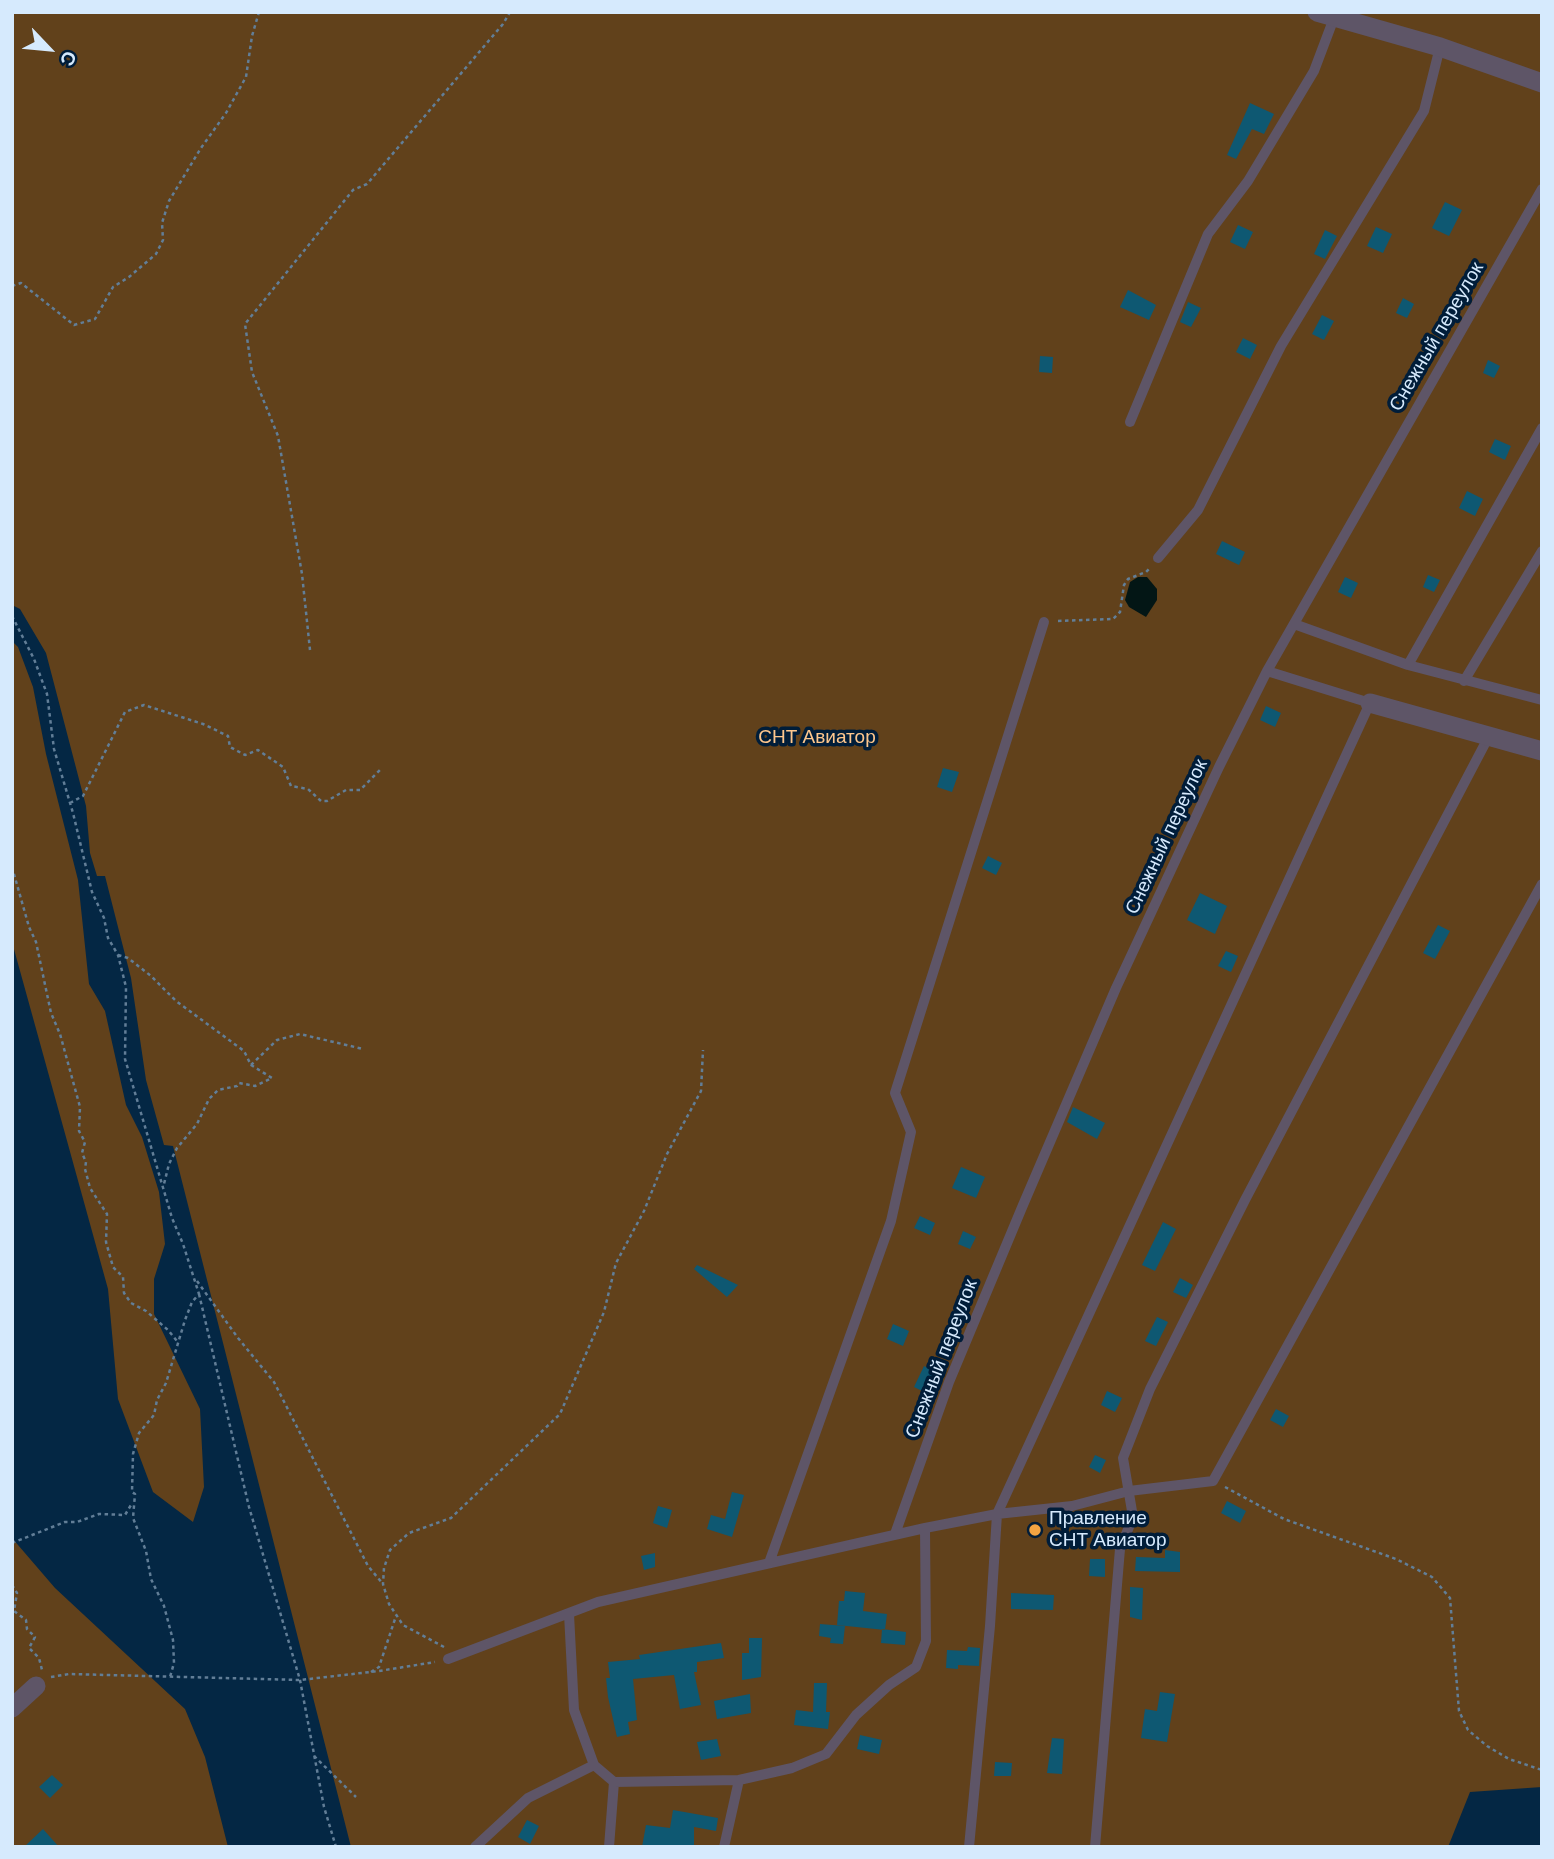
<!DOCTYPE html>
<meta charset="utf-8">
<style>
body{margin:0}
#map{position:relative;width:1554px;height:1859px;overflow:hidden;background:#042744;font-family:Helvetica,sans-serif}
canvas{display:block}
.frame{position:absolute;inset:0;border:14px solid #d6eafd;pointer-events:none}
.north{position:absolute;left:14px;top:14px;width:70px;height:70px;-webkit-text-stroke:5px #001d39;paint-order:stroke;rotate:116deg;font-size:19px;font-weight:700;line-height:28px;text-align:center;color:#d6eafd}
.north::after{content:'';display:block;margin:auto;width:24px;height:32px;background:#d6eafd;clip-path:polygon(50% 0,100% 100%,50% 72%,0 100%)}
</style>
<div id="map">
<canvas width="1554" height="1859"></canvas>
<div class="frame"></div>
<div class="north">С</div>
</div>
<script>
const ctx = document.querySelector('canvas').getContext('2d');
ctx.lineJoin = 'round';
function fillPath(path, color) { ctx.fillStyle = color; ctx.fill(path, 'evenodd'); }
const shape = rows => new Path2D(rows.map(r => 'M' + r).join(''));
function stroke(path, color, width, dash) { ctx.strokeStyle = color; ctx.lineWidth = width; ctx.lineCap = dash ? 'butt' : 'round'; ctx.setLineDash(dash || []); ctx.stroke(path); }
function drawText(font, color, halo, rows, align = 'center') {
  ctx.font = font + ' Helvetica,sans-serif'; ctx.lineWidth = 7; ctx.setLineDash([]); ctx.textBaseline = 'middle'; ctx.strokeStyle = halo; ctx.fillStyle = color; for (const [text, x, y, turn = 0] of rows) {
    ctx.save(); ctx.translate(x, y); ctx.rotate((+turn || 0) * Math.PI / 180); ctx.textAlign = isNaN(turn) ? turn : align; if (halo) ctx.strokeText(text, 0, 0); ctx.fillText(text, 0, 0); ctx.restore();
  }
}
const green = shape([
 [12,12,1542,12,1542,1787,1470,1792,1448,1847,351,1847,173,1146,164,1145,146,1080,131,978,105,876,97,876,90,853,86,806,46,653,20,609,12,605],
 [12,641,18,647,33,687,46,754,78,880,89,984,105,1011,126,1105,142,1137,159,1192,165,1244,154,1279,154,1314,200,1409,204,1487,193,1522,153,1492,118,1399,108,1289,12,942],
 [12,1538,55,1588,185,1709,205,1757,228,1847,12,1847]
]);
const water = shape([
 [1138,577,1147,577,1157,589,1157,600,1146,617,1129,607,1125,600,1130,582]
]);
const building = shape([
 [1250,103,1274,114,1264,134,1252,129,1236,159,1227,155],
 [1445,202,1462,210,1449,236,1432,228],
 [1238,225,1253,232,1245,249,1230,242],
 [1376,227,1392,234,1383,253,1367,246],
 [1325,230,1337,236,1325,259,1314,254],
 [1128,290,1156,305,1149,320,1120,307],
 [1403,298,1414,304,1407,318,1396,313],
 [1188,302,1201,308,1191,327,1180,322],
 [1322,315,1334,321,1324,340,1312,334],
 [1243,338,1257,345,1250,359,1236,352],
 [1040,356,1053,357,1052,373,1039,372],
 [1488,360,1500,366,1494,378,1483,373],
 [1495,439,1511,446,1505,460,1489,452],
 [1467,491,1483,499,1475,516,1459,508],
 [1222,541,1245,552,1239,565,1216,554],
 [1428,575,1440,580,1434,592,1423,587],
 [1345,577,1358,583,1351,598,1338,592],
 [1266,706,1281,713,1275,727,1260,720],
 [943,768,959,772,952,792,937,787],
 [988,856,1002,863,996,875,982,868],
 [1200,893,1227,906,1215,934,1187,920],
 [1438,925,1450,931,1435,959,1423,953],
 [1226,951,1238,956,1231,972,1218,966],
 [1073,1107,1105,1123,1097,1139,1067,1122],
 [961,1167,985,1177,976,1198,952,1188],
 [920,1216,935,1223,930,1235,914,1228],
 [1163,1222,1176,1229,1155,1271,1142,1265],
 [963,1231,976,1237,970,1249,958,1244],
 [697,1265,738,1285,727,1297,694,1269],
 [1180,1278,1193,1285,1186,1298,1173,1292],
 [1157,1317,1168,1322,1156,1346,1145,1341],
 [893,1324,909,1331,903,1346,887,1339],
 [924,1366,936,1372,926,1393,914,1387],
 [1107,1391,1122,1398,1115,1412,1101,1405],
 [1276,1409,1289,1416,1283,1427,1270,1420],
 [1095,1455,1106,1460,1100,1473,1089,1467],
 [732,1492,744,1495,732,1537,707,1529,711,1515,725,1519],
 [1227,1501,1246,1511,1240,1523,1221,1513],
 [658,1506,672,1510,667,1528,653,1523],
 [1165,1550,1180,1552,1180,1572,1135,1571,1136,1557,1165,1558],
 [655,1553,655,1567,644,1570,641,1556],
 [1090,1559,1105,1559,1105,1577,1089,1576],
 [1130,1587,1143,1588,1142,1620,1130,1617],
 [845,1591,865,1593,863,1611,887,1614,885,1630,837,1625,839,1601,844,1601],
 [1011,1593,1054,1595,1053,1610,1011,1609],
 [820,1624,845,1626,843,1644,830,1643,831,1638,819,1636],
 [882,1629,906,1632,905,1645,881,1643],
 [749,1638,762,1638,761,1677,742,1680,742,1653,749,1653],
 [721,1643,724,1658,697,1662,697,1672,694,1672,701,1705,680,1709,674,1675,633,1679,637,1720,628,1722,630,1734,617,1737,608,1697,606,1678,610,1678,608,1662,640,1659,639,1655],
 [968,1647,980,1648,979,1666,958,1665,958,1669,946,1668,947,1650,967,1651],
 [814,1683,827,1683,826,1712,830,1712,828,1729,794,1725,796,1710,813,1712],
 [1160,1692,1175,1694,1167,1742,1141,1738,1145,1709,1157,1711],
 [750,1694,751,1713,717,1719,714,1701],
 [860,1735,882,1740,879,1754,857,1749],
 [1052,1738,1064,1739,1062,1774,1047,1773],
 [717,1739,721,1756,701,1760,697,1742],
 [995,1762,1012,1763,1011,1776,994,1776],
 [52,1775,63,1785,50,1798,39,1787],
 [673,1810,718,1818,716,1831,694,1827,694,1847,642,1847,646,1825,670,1828],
 [527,1820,539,1826,530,1844,518,1837],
 [43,1829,59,1847,24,1847]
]);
const path = shape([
 [12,286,21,283,74,325,95,319,113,287,129,277,156,254,163,240,162,223,169,201,201,148,226,113,246,77,252,36,259,12],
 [12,616,34,659,47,694,54,749,73,813,92,892,104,918,108,938,118,955,126,987,125,1059,172,1218,183,1244,199,1294,192,1302,185,1320,166,1383,157,1400,154,1415,139,1433,133,1454,132,1492,135,1494,133,1518,146,1551,151,1579,164,1606,173,1640,174,1663,170,1677],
 [1058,621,1113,619,1120,612,1124,585,1128,579,1146,572,1149,569],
 [310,650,302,574,278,436,252,372,245,324,353,190,367,184,503,24,510,12],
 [70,803,83,796,125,712,144,705,203,724,228,736,230,747,245,755,258,750,283,767,291,786,308,789,321,801,327,801,346,790,360,790,381,769],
 [12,867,29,927,36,942,51,1013,60,1034,80,1107,79,1131,85,1142,82,1153,86,1162,85,1169,90,1188,107,1214,106,1242,113,1267,123,1277,124,1293,131,1303,146,1311,168,1330,177,1341],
 [118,955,128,958,151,976,176,1001,244,1051,251,1065,272,1078,255,1086,239,1083,237,1086,218,1090,209,1099,197,1124,177,1148,169,1164,164,1184],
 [251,1065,277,1040,300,1034,363,1049],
 [197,1281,238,1338,274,1382,368,1566,383,1584],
 [199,1294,249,1507,300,1680,324,1807,336,1847],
 [1225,1487,1284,1519,1396,1559,1432,1577,1450,1598,1459,1711,1468,1730,1487,1746,1509,1759,1542,1770],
 [12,1543,65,1522,77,1522,99,1514,125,1515,131,1505],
 [12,1585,17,1593,14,1611,26,1620,27,1629,35,1637,29,1648,39,1658,42,1670],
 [444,1647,403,1625,389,1604,383,1584,384,1568,390,1550,409,1533,451,1518,560,1414,604,1312,616,1263,644,1211,667,1154,701,1091,703,1050],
 [371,1672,379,1667,396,1616],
 [51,1677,69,1674,300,1680,379,1671,435,1662],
 [314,1756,356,1797]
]);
const service = shape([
 [1130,422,1208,234,1248,181,1314,71,1334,18],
 [1158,558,1198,510,1281,346,1424,111,1440,47],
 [1294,624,1408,665,1542,700],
 [1408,665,1542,428],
 [1464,681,1542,551],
 [895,1534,949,1382,1023,1205,1116,988,1219,767,1267,671,1542,189],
 [769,1563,891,1221,911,1132,895,1093,1044,622],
 [569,1614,574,1710,594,1765,614,1782],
 [448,1659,598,1602,925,1528,997,1514,1072,1506,1129,1491,1213,1481,1542,884],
 [475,1847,528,1798,594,1765],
 [609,1847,614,1782,739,1780],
 [724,1847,739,1780,792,1768,826,1754,856,1715,889,1685,916,1667,926,1641,925,1528],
 [969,1847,990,1626,997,1514,1370,703,1267,671],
 [1095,1847,1120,1549,1133,1517,1123,1458,1150,1389,1245,1200,1489,736]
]);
const minor = shape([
 [1317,12,1440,47,1542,83],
 [1370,703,1542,751],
 [12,1708,36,1686]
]);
const markers = [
 [1035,1530,7,"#f3a442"]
];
const streetNames = [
 ["Снежный переулок",1437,337,-60],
 ["Снежный переулок",1167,837,-65],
 ["Снежный переулок",942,1359,-69]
];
const parkNames = [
 ["СНТ Авиатор",817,738]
];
const poiNames = [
 ["Правление",1049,1519],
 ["СНТ Авиатор",1049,1541]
];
fillPath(green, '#61411b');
fillPath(water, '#031615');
fillPath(building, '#0e5872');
stroke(path, '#627e97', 2.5, [3.5, 3.5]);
stroke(service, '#5e5567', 10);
stroke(minor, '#5e5567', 19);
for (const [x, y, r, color] of markers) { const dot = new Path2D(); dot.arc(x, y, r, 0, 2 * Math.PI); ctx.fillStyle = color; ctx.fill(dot); stroke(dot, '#001d39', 2.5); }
drawText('19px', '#d6eafd', '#001d39', streetNames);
drawText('19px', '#fec78d', '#001d39', parkNames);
drawText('19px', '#d6eafd', '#001d39', poiNames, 'left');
</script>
